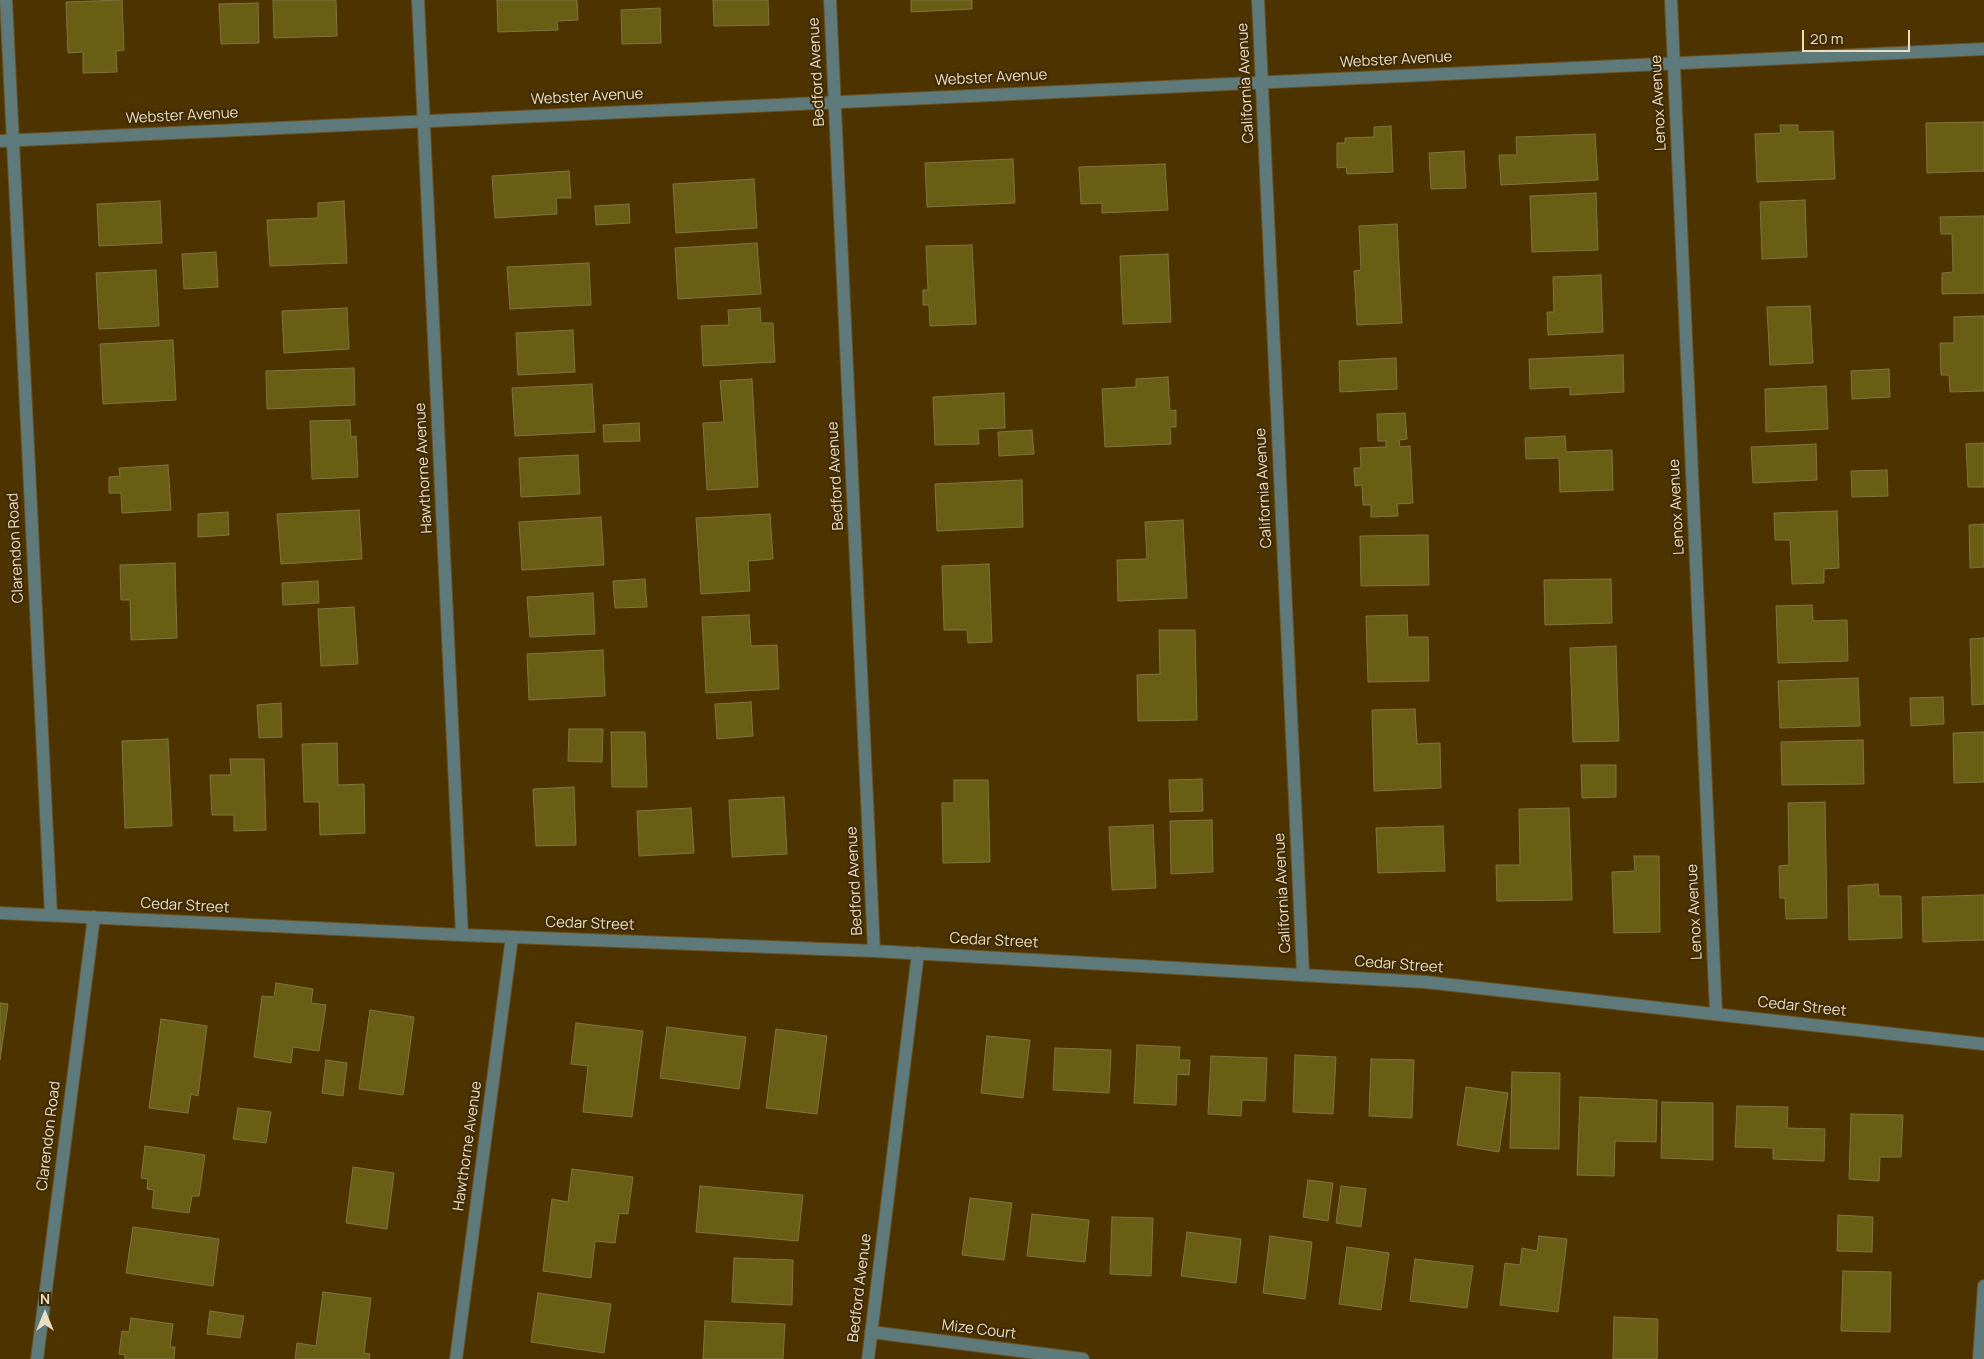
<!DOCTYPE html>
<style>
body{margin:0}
#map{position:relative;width:1984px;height:1359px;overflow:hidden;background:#4c3300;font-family:Manrope,sans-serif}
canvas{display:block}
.north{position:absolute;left:20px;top:1289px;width:50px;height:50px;-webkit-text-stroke:4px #3e2a05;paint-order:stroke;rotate:0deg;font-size:14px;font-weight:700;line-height:20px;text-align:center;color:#ebdcc4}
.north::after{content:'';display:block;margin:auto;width:18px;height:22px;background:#ebdcc4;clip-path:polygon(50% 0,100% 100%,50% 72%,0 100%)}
.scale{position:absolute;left:1802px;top:30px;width:108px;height:22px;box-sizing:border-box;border:2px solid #ebdcc4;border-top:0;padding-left:6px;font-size:15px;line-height:18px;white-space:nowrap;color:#ebdcc4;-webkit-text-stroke:4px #3e2a05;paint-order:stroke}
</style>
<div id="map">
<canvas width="1984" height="1359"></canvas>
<div class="north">N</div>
<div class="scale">20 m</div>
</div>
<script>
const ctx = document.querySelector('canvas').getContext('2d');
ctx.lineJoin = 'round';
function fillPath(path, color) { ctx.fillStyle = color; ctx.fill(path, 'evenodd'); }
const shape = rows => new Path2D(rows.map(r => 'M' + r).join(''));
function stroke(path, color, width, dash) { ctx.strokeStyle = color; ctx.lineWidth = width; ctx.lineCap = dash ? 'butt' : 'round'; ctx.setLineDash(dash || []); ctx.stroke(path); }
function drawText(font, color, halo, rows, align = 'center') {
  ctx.font = font + ' Manrope,sans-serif'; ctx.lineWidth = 4; ctx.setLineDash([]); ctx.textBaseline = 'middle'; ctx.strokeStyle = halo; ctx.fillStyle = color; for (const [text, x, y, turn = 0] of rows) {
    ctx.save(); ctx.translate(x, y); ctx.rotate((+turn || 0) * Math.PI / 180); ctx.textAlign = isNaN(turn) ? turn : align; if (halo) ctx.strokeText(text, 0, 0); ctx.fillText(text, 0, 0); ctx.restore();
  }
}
const building = shape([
 [122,0,124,50,116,51,117,72,83,73,83,52,68,53,66,2,122,0],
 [273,0,336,0,337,36,274,38,273,0],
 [497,0,577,0,578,20,557,21,558,30,498,32,497,0],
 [713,0,768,0,769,25,714,26,713,0],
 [911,0,972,0,972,9,911,12,911,0],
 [258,3,259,43,221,44,219,4,258,3],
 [660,8,661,43,622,44,621,10,660,8],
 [1984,122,1984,171,1927,173,1926,123,1984,122],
 [1780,125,1798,125,1798,132,1833,131,1835,179,1757,182,1755,134,1781,133,1780,125],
 [1391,126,1393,172,1347,174,1346,167,1337,168,1337,143,1345,143,1345,138,1374,137,1374,127,1391,126],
 [1595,134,1598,180,1501,185,1499,155,1517,155,1516,137,1595,134],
 [1464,151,1466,188,1431,189,1429,153,1464,151],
 [1013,159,1015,203,927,207,925,163,1013,159],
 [1165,164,1168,210,1102,213,1102,203,1081,204,1079,167,1165,164],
 [569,171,571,198,556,198,557,214,495,218,492,176,569,171],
 [754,179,757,228,676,233,673,184,754,179],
 [1596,193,1598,250,1532,252,1530,196,1596,193],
 [1805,200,1807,257,1762,259,1760,202,1805,200],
 [160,201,162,243,99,246,97,204,160,201],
 [344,201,347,263,270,266,267,220,318,218,318,203,344,201],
 [629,204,630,223,596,225,595,206,629,204],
 [1984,216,1984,293,1942,294,1942,273,1953,272,1952,234,1941,234,1940,217,1984,216],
 [1397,224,1402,323,1357,325,1354,271,1361,270,1359,226,1397,224],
 [757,243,761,294,678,299,675,248,757,243],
 [972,245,976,324,930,326,929,305,923,305,923,290,928,290,926,246,972,245],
 [216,252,218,287,184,289,182,254,216,252],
 [1168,254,1171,322,1123,324,1120,256,1168,254],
 [589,263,591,305,510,309,507,267,589,263],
 [156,270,159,326,99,329,96,273,156,270],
 [1601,275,1603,332,1548,335,1547,312,1554,312,1553,277,1601,275],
 [1810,306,1813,363,1770,365,1767,307,1810,306],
 [347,308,349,349,284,353,282,311,347,308],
 [760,308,761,323,773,323,775,362,703,366,701,326,729,325,728,310,760,308],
 [1984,316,1984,391,1950,392,1949,375,1941,375,1940,343,1954,343,1954,317,1984,316],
 [573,330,575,372,518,375,516,333,573,330],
 [173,340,176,400,103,404,100,344,173,340],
 [1623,355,1624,392,1570,395,1570,387,1530,389,1529,359,1623,355],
 [1396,358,1397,389,1340,392,1339,361,1396,358],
 [354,368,355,405,267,409,266,371,354,368],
 [1889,369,1890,397,1852,399,1851,371,1889,369],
 [1168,377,1170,411,1176,410,1176,427,1170,427,1171,444,1105,447,1102,389,1136,387,1136,379,1168,377],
 [752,379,758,487,707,490,703,423,724,422,720,381,752,379],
 [592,384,595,432,515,436,512,388,592,384],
 [1826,386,1828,429,1766,432,1765,389,1826,386],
 [1004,393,1005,428,978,429,979,444,935,445,933,397,1004,393],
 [1405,413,1407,439,1399,440,1400,447,1410,446,1413,503,1397,504,1398,516,1371,517,1371,505,1363,505,1362,485,1355,486,1354,468,1361,468,1360,448,1386,447,1386,441,1378,441,1377,414,1405,413],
 [350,420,351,437,356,436,358,477,312,479,310,421,350,420],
 [639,423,640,441,604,442,603,425,639,423],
 [1032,430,1034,454,999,456,998,432,1032,430],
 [1565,436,1566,452,1612,450,1613,490,1560,492,1559,458,1526,459,1525,438,1565,436],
 [1984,443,1984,487,1968,487,1966,444,1984,443],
 [1816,444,1817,480,1753,483,1751,447,1816,444],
 [578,455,580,494,521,497,519,458,578,455],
 [168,465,171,510,122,513,121,493,109,493,109,477,120,476,119,468,168,465],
 [1887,470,1888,496,1852,497,1851,471,1887,470],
 [1022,480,1023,527,937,531,935,484,1022,480],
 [359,510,362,559,281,564,277,514,359,510],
 [1837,511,1839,568,1824,569,1824,583,1792,584,1790,540,1775,540,1774,513,1837,511],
 [228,512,229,535,198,537,198,514,228,512],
 [770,514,773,559,748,561,750,591,701,594,696,518,770,514],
 [601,517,604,565,522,570,519,522,601,517],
 [1183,520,1187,598,1118,601,1117,560,1147,559,1145,522,1183,520],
 [1984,524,1984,567,1970,568,1969,525,1984,524],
 [1428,535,1429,585,1361,586,1360,536,1428,535],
 [175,563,177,638,131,640,130,600,121,600,120,565,175,563],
 [989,564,992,642,968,643,967,630,944,630,942,566,989,564],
 [645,579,647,607,615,608,613,581,645,579],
 [1611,579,1612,623,1545,625,1544,580,1611,579],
 [318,581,319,603,283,605,282,583,318,581],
 [593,593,595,634,530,637,527,597,593,593],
 [1812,605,1813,621,1847,620,1848,661,1778,663,1776,606,1812,605],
 [354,607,358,664,321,666,318,609,354,607],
 [749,615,751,646,777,645,779,689,706,693,702,617,749,615],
 [1407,615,1408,637,1428,637,1429,681,1368,682,1366,616,1407,615],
 [1159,630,1195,630,1197,720,1138,721,1137,675,1160,674,1159,630],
 [1984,638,1984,704,1972,705,1970,639,1984,638],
 [1616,646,1619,741,1573,742,1570,648,1616,646],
 [603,650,605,696,529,700,527,654,603,650],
 [1858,678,1860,726,1780,728,1778,681,1858,678],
 [1943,697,1944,724,1911,726,1910,698,1943,697],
 [751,702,753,736,717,739,715,704,751,702],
 [281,703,282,737,259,738,257,705,281,703],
 [1415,709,1417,744,1440,743,1441,788,1374,791,1372,710,1415,709],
 [569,729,603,729,602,762,568,761,569,729],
 [611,732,645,732,647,787,612,787,611,732],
 [1984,732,1984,782,1954,783,1953,733,1984,732],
 [168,739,172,826,125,828,122,741,168,739],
 [1863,740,1864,784,1782,785,1781,742,1863,740],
 [337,743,338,785,364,784,365,833,320,835,319,802,304,802,302,744,337,743],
 [230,759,264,759,266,830,234,831,234,815,212,815,210,775,231,775,230,759],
 [1581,765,1616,765,1616,797,1582,798,1581,765],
 [1202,779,1203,811,1170,812,1169,780,1202,779],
 [954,780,988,780,990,862,943,863,942,803,954,803,954,780],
 [574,787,576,845,536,846,533,789,574,787],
 [784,797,787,854,732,857,729,800,784,797],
 [1825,802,1827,918,1786,919,1785,898,1780,898,1779,866,1789,865,1788,803,1825,802],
 [691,808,694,853,639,856,637,811,691,808],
 [1569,808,1572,900,1497,901,1496,865,1520,865,1519,809,1569,808],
 [1212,820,1213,872,1171,874,1170,821,1212,820],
 [1153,825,1156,888,1112,890,1109,827,1153,825],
 [1443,826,1445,871,1378,873,1376,828,1443,826],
 [1634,856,1659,856,1660,932,1614,933,1612,872,1635,871,1634,856],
 [1878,884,1879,896,1901,896,1902,938,1849,940,1848,886,1878,884],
 [1984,895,1984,940,1923,942,1922,897,1984,895],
 [276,983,313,989,311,1003,326,1005,319,1051,293,1047,291,1063,254,1057,262,996,274,997,276,983],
 [0,1003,8,1004,0,1060,0,1003],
 [370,1010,414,1017,403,1095,359,1089,370,1010],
 [161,1019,207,1026,198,1096,191,1094,188,1113,149,1108,161,1019],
 [576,1023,643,1031,632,1117,583,1112,588,1066,571,1064,576,1023],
 [667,1027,746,1037,739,1089,660,1078,667,1027],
 [776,1029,827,1036,817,1114,766,1108,776,1029],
 [987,1036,1030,1040,1023,1098,981,1093,987,1036],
 [1137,1045,1180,1047,1179,1060,1190,1060,1189,1075,1177,1074,1176,1105,1134,1103,1137,1045],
 [1055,1048,1111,1050,1109,1093,1053,1090,1055,1048],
 [1295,1055,1336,1057,1333,1114,1293,1112,1295,1055],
 [1211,1056,1267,1058,1265,1101,1242,1100,1241,1116,1208,1114,1211,1056],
 [1371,1059,1414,1060,1412,1118,1369,1116,1371,1059],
 [326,1060,347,1063,343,1096,322,1093,326,1060],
 [1512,1072,1560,1073,1559,1149,1510,1148,1512,1072],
 [1466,1087,1508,1093,1499,1152,1457,1145,1466,1087],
 [1580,1097,1657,1100,1656,1142,1615,1141,1614,1176,1577,1175,1580,1097],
 [1662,1102,1713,1103,1713,1160,1661,1158,1662,1102],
 [1737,1106,1788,1107,1787,1128,1825,1129,1824,1161,1773,1159,1773,1148,1735,1147,1737,1106],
 [238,1108,271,1112,266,1143,233,1139,238,1108],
 [1851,1114,1903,1115,1901,1157,1880,1157,1879,1181,1849,1179,1851,1114],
 [145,1146,205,1155,199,1196,192,1196,189,1213,152,1208,154,1190,147,1189,148,1179,141,1178,145,1146],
 [353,1167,394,1173,387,1229,346,1223,353,1167],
 [572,1169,633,1177,628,1214,619,1213,615,1243,595,1241,591,1278,543,1271,552,1199,568,1202,572,1169],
 [1308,1180,1333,1183,1328,1221,1303,1217,1308,1180],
 [700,1186,803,1195,798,1241,696,1232,700,1186],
 [1341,1186,1366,1189,1361,1227,1336,1223,1341,1186],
 [970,1198,1012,1203,1004,1260,962,1255,970,1198],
 [1032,1214,1089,1220,1085,1262,1027,1256,1032,1214],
 [1838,1215,1873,1217,1872,1252,1837,1251,1838,1215],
 [1112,1217,1153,1218,1151,1276,1110,1274,1112,1217],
 [133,1227,219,1239,213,1286,126,1273,133,1227],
 [1187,1232,1241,1239,1236,1283,1181,1276,1187,1232],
 [1270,1236,1312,1242,1305,1299,1263,1293,1270,1236],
 [1539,1236,1567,1239,1558,1312,1500,1305,1505,1263,1520,1265,1522,1248,1537,1251,1539,1236],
 [1347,1247,1389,1253,1381,1310,1339,1304,1347,1247],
 [734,1258,793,1260,792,1305,732,1302,734,1258],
 [1415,1259,1473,1266,1467,1308,1410,1301,1415,1259],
 [1843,1271,1891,1272,1890,1332,1841,1331,1843,1271],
 [323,1292,371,1298,364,1353,370,1354,369,1359,295,1359,297,1343,316,1346,323,1292],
 [538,1293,611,1304,604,1353,531,1342,538,1293],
 [210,1311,244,1316,240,1338,207,1334,210,1311],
 [1614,1317,1658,1319,1657,1359,1613,1359,1614,1317],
 [131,1318,173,1324,170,1347,175,1347,174,1359,125,1359,125,1355,119,1354,122,1331,129,1332,131,1318],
 [705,1321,785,1324,783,1359,703,1359,705,1321]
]);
const minor = shape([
 [6,0,51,915],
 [418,0,462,935],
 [830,0,874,951],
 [1258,0,1303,974],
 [1671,0,1716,1013],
 [0,141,1984,49],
 [0,913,462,935,874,951,1425,982,1984,1044],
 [871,1332,1083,1359],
 [37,1359,94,917],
 [456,1359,512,937],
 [868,1359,918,953],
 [1979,1359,1984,1286]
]);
const streetNames = [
 ["Webster Avenue",1396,60,-3],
 ["Bedford Avenue",817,72,-93],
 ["Webster Avenue",991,78,-3],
 ["California Avenue",1246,83,-93],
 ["Webster Avenue",587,97,-3],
 ["Lenox Avenue",1659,103,-93],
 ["Webster Avenue",182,116,-3],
 ["Hawthorne Avenue",424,468,-93],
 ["Bedford Avenue",836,476,-93],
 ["California Avenue",1264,488,-93],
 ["Lenox Avenue",1677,507,-93],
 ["Clarendon Road",16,548,-93],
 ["Bedford Avenue",855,881,-93],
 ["California Avenue",1283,893,-93],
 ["Cedar Street",185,906,3],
 ["Lenox Avenue",1695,912,-93],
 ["Cedar Street",590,924,2],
 ["Cedar Street",994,941,3],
 ["Cedar Street",1399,965,4],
 ["Cedar Street",1802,1007,6],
 ["Clarendon Road",49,1136,-83],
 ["Hawthorne Avenue",468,1146,-82],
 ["Bedford Avenue",860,1288,-83],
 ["Mize Court",979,1330,7]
];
fillPath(building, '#6a5e15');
stroke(building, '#7f7641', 1);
stroke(minor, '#695123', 14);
stroke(minor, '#5e7a7b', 12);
drawText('15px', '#ebdcc4', '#3e2a05', streetNames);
</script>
